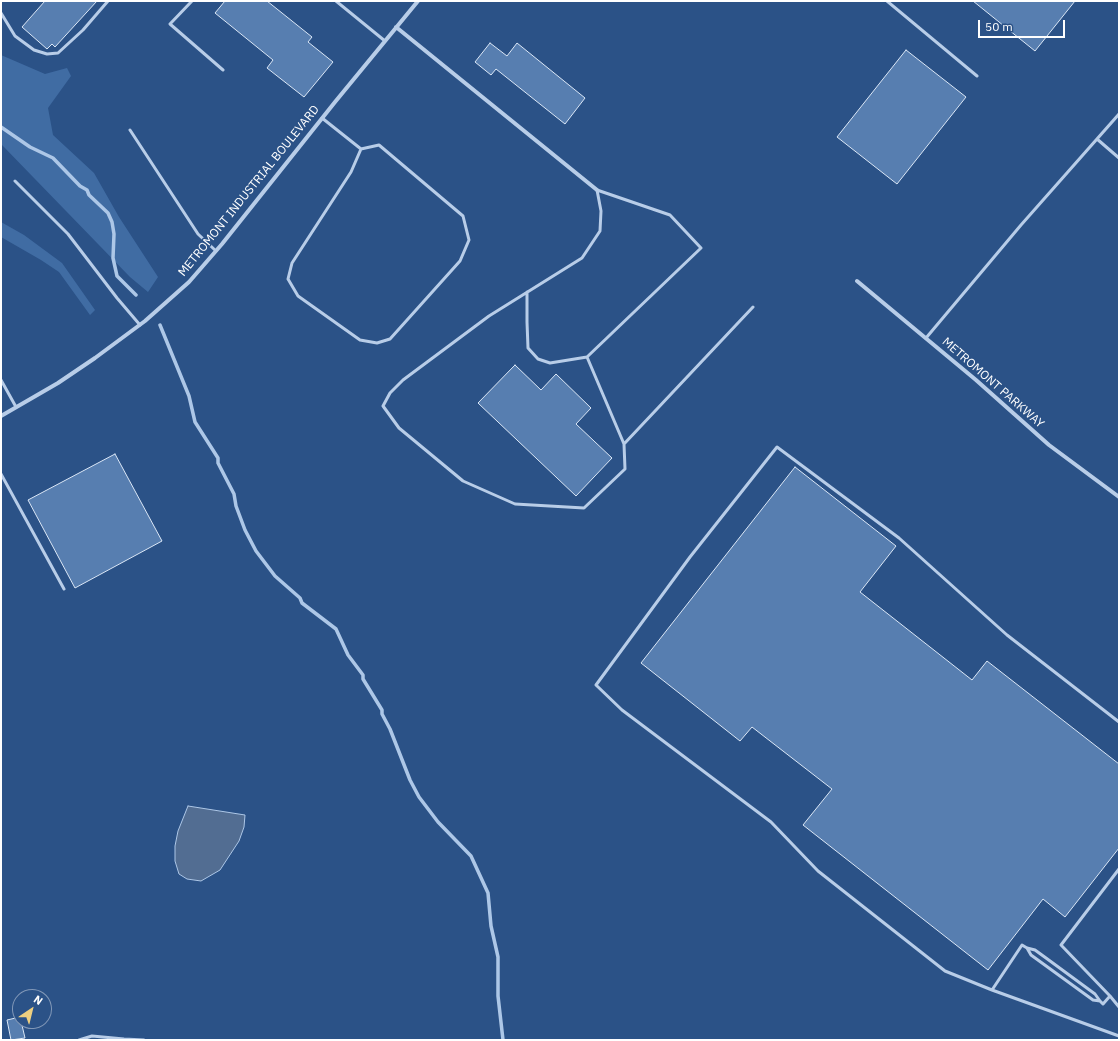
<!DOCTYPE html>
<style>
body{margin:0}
#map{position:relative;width:1120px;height:1041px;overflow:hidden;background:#2b5287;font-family:"IBM Plex Sans",sans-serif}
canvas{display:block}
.frame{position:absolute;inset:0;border:2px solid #fff;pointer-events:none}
.north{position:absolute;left:12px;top:989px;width:40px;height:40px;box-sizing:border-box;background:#2b5287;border:1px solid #8097b7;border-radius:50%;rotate:35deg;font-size:11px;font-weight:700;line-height:16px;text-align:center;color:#fff}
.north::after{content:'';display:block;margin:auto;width:14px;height:18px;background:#edcf80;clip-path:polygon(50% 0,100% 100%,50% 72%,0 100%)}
.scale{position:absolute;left:978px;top:20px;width:87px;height:18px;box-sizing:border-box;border:2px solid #fff;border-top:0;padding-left:5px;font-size:12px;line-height:14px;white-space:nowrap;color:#fff;-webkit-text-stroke:3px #2b5287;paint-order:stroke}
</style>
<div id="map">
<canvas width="1120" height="1041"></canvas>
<div class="frame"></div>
<div class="north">N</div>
<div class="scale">50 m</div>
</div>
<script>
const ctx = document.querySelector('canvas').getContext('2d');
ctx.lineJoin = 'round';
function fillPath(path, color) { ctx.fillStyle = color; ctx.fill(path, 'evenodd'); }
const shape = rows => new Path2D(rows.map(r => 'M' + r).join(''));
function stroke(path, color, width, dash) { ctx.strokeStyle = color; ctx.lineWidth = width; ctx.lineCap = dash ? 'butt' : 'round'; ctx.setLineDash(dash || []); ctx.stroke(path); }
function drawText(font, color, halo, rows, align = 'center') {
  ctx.font = font + ' "IBM Plex Sans",sans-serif'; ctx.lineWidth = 3; ctx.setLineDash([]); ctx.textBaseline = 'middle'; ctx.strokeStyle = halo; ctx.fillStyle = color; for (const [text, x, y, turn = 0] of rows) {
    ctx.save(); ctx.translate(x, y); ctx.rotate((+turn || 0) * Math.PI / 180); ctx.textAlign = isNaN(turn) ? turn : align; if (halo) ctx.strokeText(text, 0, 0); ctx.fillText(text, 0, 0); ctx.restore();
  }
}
const green = shape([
 [1,55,45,74,67,68,71,76,48,108,53,135,94,173,119,217,158,277,148,292,130,277,2,145,1,145],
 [1,222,24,235,62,263,95,310,90,315,59,272,41,260,1,237]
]);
const water = shape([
 [188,806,245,815,244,827,239,841,220,870,201,881,187,879,179,874,175,861,175,846,178,831,188,806]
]);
const stream = shape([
 [1,127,30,147,53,158,80,186,87,190,89,195,108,213,112,222,114,234,113,258,117,276,136,295],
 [160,325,189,396,195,422,218,458,218,463,234,494,236,506,245,530,256,551,275,576,300,598,302,603,336,629,348,655,363,675,363,679,382,710,382,714,390,729,410,780,419,797,438,822,471,856,488,893,491,926,498,957,498,996,503,1040]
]);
const building = shape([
 [45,1,97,1,55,47,52,44,47,49,22,27,45,1],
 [225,1,267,1,312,37,308,42,333,62,304,97,267,68,273,60,215,13,225,1],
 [973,1,1075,1,1035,51,973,1],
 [490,43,507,56,517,43,585,98,565,124,496,69,491,75,475,62,490,43],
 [906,50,966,97,897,184,837,137,906,50],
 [515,365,541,390,556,374,591,408,576,424,612,458,576,496,478,403,515,365],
 [115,454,162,541,75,588,28,500,115,454],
 [795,467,896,546,860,592,972,680,987,661,1119,764,1119,848,1065,917,1043,899,988,970,803,825,832,789,752,727,740,741,641,663,795,467],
 [20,1017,20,1021,21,1021,25,1038,11,1040,7,1020,20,1017]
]);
const lane = shape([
 [192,1,170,24,223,70],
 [336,1,385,41],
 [887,1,977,76],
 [1,13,15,36,34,50,47,54,58,53,83,30,108,1],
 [322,118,361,149,379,145,463,216,469,240,460,261,390,339,377,343,360,340,298,296,288,279,292,263,351,172,361,149],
 [130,130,198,234,216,251],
 [1097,139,1119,158],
 [15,181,68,234,117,298,140,325],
 [527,292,527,322,528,348,538,359,550,363,587,357,701,248,670,215,597,190,601,211,600,231,582,258,489,316,403,380,390,393,383,406,399,428,463,481,515,504,584,508,625,469,624,444],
 [926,338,1021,225,1119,114],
 [587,357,624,444,753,307],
 [1,380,16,407],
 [1,474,64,589],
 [1119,722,1007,635,899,538,777,447,690,557,596,685,622,710,771,822,818,871,945,971,992,990,1119,1036],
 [1119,869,1061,945,1110,996,1119,1007],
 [1027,948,1031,955,1093,1000,1100,1001,1103,1004,1110,996],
 [992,990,1022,945,1027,948,1035,950,1046,958,1095,994,1100,1001],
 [79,1040,92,1036,124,1039,144,1040]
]);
const street = shape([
 [396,27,597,190],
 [857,281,976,380,1049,445,1119,497],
 [1,416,58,383,95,358,145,321,189,282,222,244,335,102,418,1]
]);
const streetNames = [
 ["METROMONT INDUSTRIAL BOULEVARD",249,191,-51],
 ["METROMONT PARKWAY",993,383,41]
];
fillPath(green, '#406ca3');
fillPath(water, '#526d92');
stroke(water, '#adc7e7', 1);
stroke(stream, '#adc7e7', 3.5);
fillPath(building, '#577eb0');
stroke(building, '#dbe7f6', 1);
stroke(lane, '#b8cde8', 3);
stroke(street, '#b8cde8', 4);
drawText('12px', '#fff', '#2b5287', streetNames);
</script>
